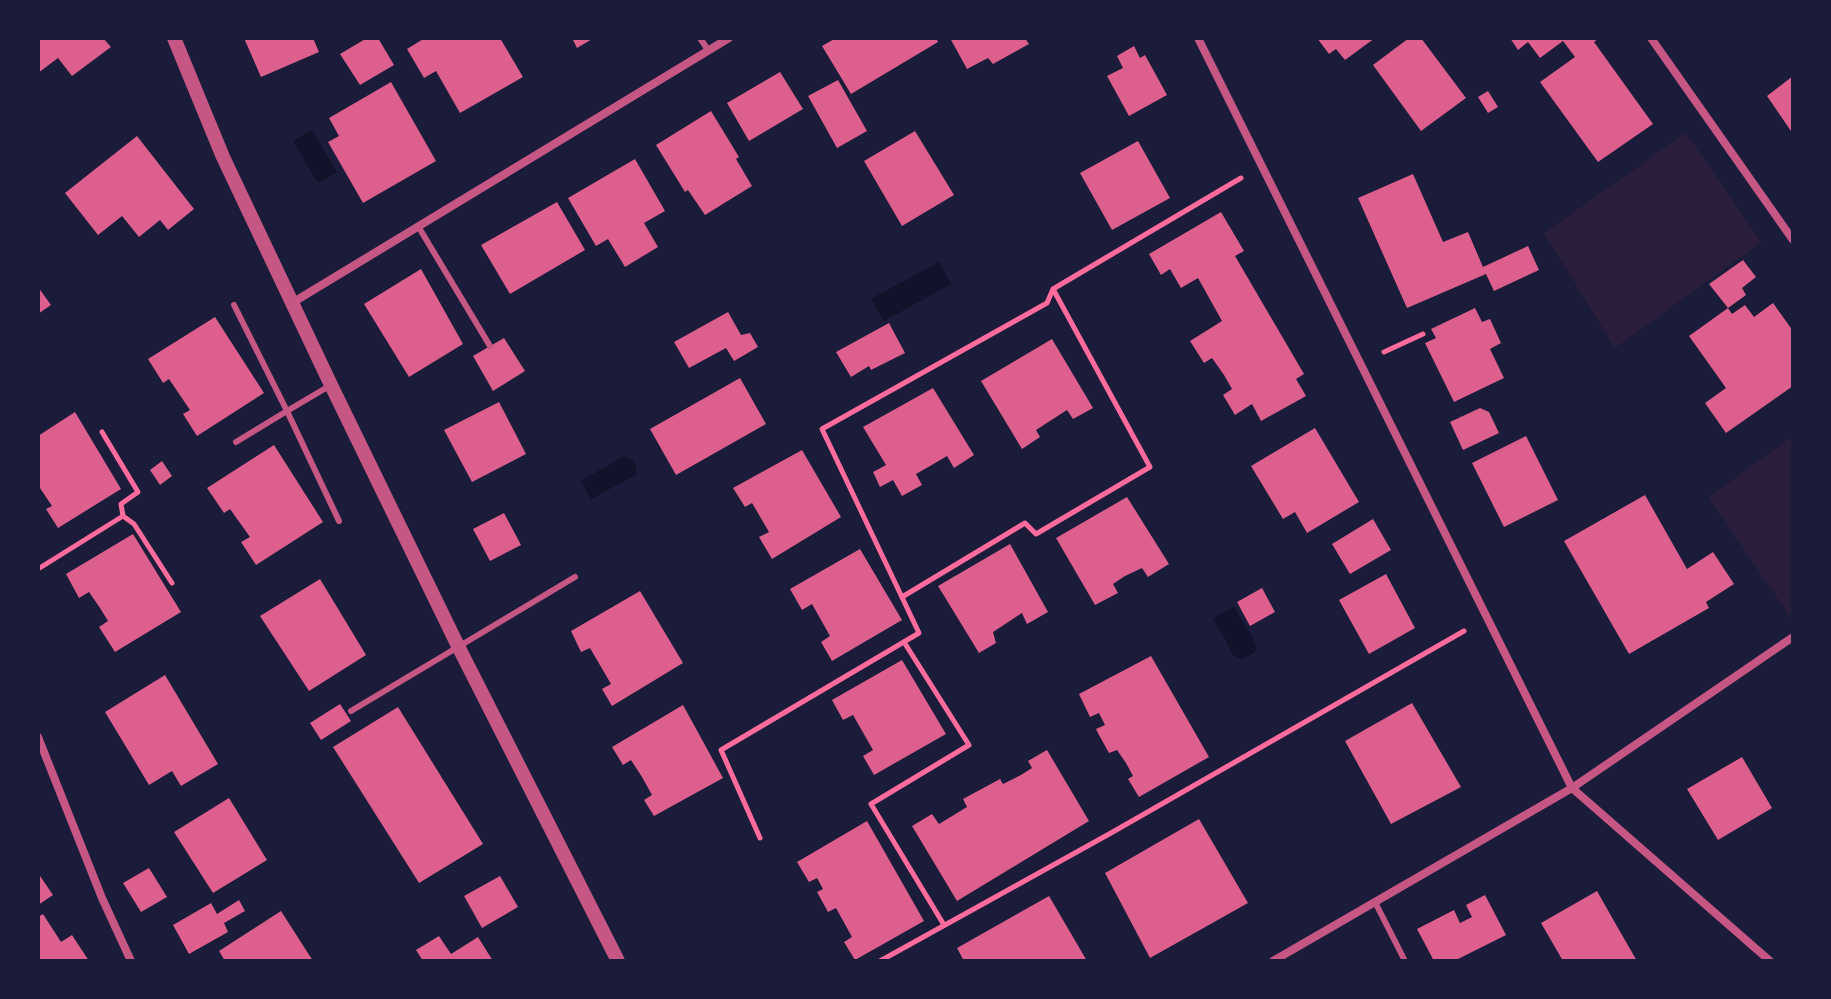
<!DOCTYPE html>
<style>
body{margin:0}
#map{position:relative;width:1831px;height:999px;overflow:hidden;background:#1b1b3a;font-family:"Sofia Sans Condensed",sans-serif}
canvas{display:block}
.frame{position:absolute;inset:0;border:40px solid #1b1b3a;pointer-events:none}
</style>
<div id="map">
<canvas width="1831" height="999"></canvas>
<div class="frame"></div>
</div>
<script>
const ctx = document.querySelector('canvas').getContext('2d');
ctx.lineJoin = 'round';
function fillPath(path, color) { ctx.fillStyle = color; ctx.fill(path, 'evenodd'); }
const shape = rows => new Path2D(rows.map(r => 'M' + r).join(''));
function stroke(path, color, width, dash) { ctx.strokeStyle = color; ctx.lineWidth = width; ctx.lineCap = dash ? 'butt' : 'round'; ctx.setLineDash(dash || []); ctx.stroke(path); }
const green = shape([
 [1686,133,1761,242,1615,348,1544,233],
 [1793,436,1793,620,1792,620,1709,497]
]);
const water = shape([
 [312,130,337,172,318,183,293,141],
 [939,262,951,284,884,321,871,299],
 [624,456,635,462,637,474,591,499,581,481],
 [1234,607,1257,646,1254,653,1242,659,1234,656,1213,618]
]);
const building = shape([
 [38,38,103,38,111,47,72,76,58,58,38,73],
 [244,38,313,38,319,52,261,77],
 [367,38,378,38,394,65,360,85,340,54],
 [425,38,500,38,523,77,460,113,436,71,424,78,407,49],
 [572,38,594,38,577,48],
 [836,38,936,38,938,42,851,94,822,46],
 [950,38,1025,38,1029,44,993,64,988,58,967,69],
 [1317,38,1375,38,1345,60,1336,49,1329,54],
 [1409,38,1421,38,1466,98,1421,131,1373,65],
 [1510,38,1599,38,1594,42,1653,124,1598,162,1540,82,1575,57,1563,41,1540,58,1528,42,1518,50],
 [1134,46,1140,58,1145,55,1167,95,1129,116,1107,76,1123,68,1117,56],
 [780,72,803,109,749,141,727,103],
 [1793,76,1793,134,1767,96],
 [838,80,867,131,837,148,808,96],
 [391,82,436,161,363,203,328,142,339,136,329,118],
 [1488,91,1498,107,1488,113,1478,97],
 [711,111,739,157,736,159,752,186,705,215,688,190,685,192,656,145],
 [915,131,954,195,902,226,864,161],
 [137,136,194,209,168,230,160,220,139,237,122,216,98,235,65,193],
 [1138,141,1170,198,1112,230,1080,173],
 [635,159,665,211,644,223,658,247,625,267,608,239,596,246,568,198],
 [1413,174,1443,242,1468,232,1483,267,1528,246,1539,270,1494,291,1486,274,1407,308,1358,198],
 [557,202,585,250,510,294,481,245],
 [1221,212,1244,251,1235,256,1304,374,1296,379,1306,396,1261,421,1252,404,1235,415,1223,395,1232,389,1224,375,1212,358,1204,363,1190,341,1222,321,1198,278,1181,288,1170,269,1161,275,1149,254],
 [1743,260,1756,277,1742,288,1746,295,1728,308,1709,284],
 [421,269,463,344,409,377,364,304],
 [38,287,51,305,38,314],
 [1773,303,1793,331,1793,386,1726,433,1705,403,1726,388,1689,336,1728,308,1732,314,1745,305,1754,317],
 [1475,308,1482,322,1490,319,1501,343,1490,349,1504,378,1454,402,1425,343,1436,338,1431,329],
 [728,312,741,335,750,333,758,347,734,361,726,348,689,368,674,342],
 [215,317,264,393,197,436,183,414,190,410,169,379,163,383,148,359],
 [889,323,905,353,871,370,869,366,851,377,836,352],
 [504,338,525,371,493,391,473,356],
 [1052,339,1093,408,1073,419,1067,410,1036,430,1040,437,1022,449,981,381],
 [740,378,766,424,676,475,650,429],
 [933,388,974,455,954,468,947,456,930,466,916,474,922,485,902,496,893,480,880,487,873,472,886,465,863,427],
 [499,402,526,454,472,482,444,430],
 [1480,408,1489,412,1499,433,1463,450,1450,422],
 [75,412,121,489,58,528,46,509,52,506,38,485,38,436],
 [1315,428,1359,502,1307,533,1295,512,1283,519,1251,466],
 [1526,436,1558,500,1504,527,1472,463],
 [274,445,323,522,256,565,241,542,250,537,230,509,224,513,207,488],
 [802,450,841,517,772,559,759,537,769,532,752,503,745,507,733,488],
 [162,461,172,476,160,485,150,470],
 [1645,495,1687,569,1713,552,1734,584,1706,602,1709,608,1629,654,1564,541],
 [1127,497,1169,564,1148,577,1142,568,1125,576,1113,584,1118,593,1095,605,1056,538],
 [504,513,521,545,490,561,473,529],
 [1373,519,1391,550,1350,574,1332,544],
 [133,534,181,612,115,652,99,627,108,621,100,608,89,592,79,598,66,574],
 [1010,544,1048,612,1027,624,1022,613,993,632,996,643,979,653,938,586],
 [860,549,902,620,832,661,821,642,830,636,812,604,802,610,790,589],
 [1386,574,1415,628,1369,654,1339,600],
 [320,579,366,655,309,691,260,616],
 [1262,588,1275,612,1250,626,1237,602],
 [640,591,683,663,612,706,602,689,611,684,590,648,581,652,571,631],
 [1151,656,1209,757,1139,797,1128,779,1133,776,1126,763,1117,750,1109,753,1099,735,1096,729,1105,725,1099,713,1090,717,1079,694],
 [902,660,946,734,874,775,863,756,873,750,853,715,843,720,832,700],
 [165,675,218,764,181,786,172,771,149,785,105,712],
 [1412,703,1461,787,1391,824,1345,741],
 [340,704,351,721,321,740,310,723],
 [683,705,723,778,654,816,644,800,652,795,642,777,631,760,623,765,612,747],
 [398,707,483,844,419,883,333,747],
 [1047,750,1089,821,957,901,912,826,932,814,939,824,967,807,963,799,1000,779,1003,784,1021,775,1032,768,1028,761],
 [1742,757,1772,808,1718,840,1687,789],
 [229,798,267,860,213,893,174,832],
 [1199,819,1248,903,1150,958,1105,873],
 [867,821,924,921,855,960,844,942,852,937,836,908,828,912,817,892,823,889,817,878,809,882,797,862],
 [149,868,167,897,141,912,123,883],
 [38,873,53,895,38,905],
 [500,876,518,907,482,928,464,896],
 [1597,891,1614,921,1637,961,1563,961,1541,923],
 [1485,895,1506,935,1454,961,1434,961,1417,929,1454,910,1460,923,1472,917,1466,905],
 [1049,896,1087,961,964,961,957,948],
 [239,900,245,911,224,923,228,932,189,954,173,925,211,903,217,914],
 [281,911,313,961,225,961,219,951],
 [43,914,61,942,72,935,89,961,38,961,38,917],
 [439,936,451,954,478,937,493,961,423,961,416,950]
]);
const path = shape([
 [1384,352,1423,334],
 [123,516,134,524,172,583],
 [38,569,123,516,121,504,138,492,102,432],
 [902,597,1025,523,1036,534,1150,467,1053,289],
 [904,642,969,745,871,804,944,925],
 [760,838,721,750,919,633,822,429,1047,303,1053,289,1241,178],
 [880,961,1111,833,1464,631]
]);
const service = shape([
 [700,38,708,50],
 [418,226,490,346],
 [234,305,287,411,331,385],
 [236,442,287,411,339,521],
 [351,711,575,577],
 [1375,902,1405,961]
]);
const minor = shape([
 [1198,38,1572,788,1770,961],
 [1651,38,1793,240],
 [292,303,729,38],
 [38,737,102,898,131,961],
 [1273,961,1572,788,1793,637]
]);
const tertiary = shape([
 [174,38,223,157,331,385,458,646,618,961]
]);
fillPath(green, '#2a1e3b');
fillPath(water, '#12122b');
fillPath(building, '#dd5f8e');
stroke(path, '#ff6b9d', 5);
stroke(service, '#c65784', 6);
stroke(minor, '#c65784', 8);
stroke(tertiary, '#c65784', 14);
</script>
